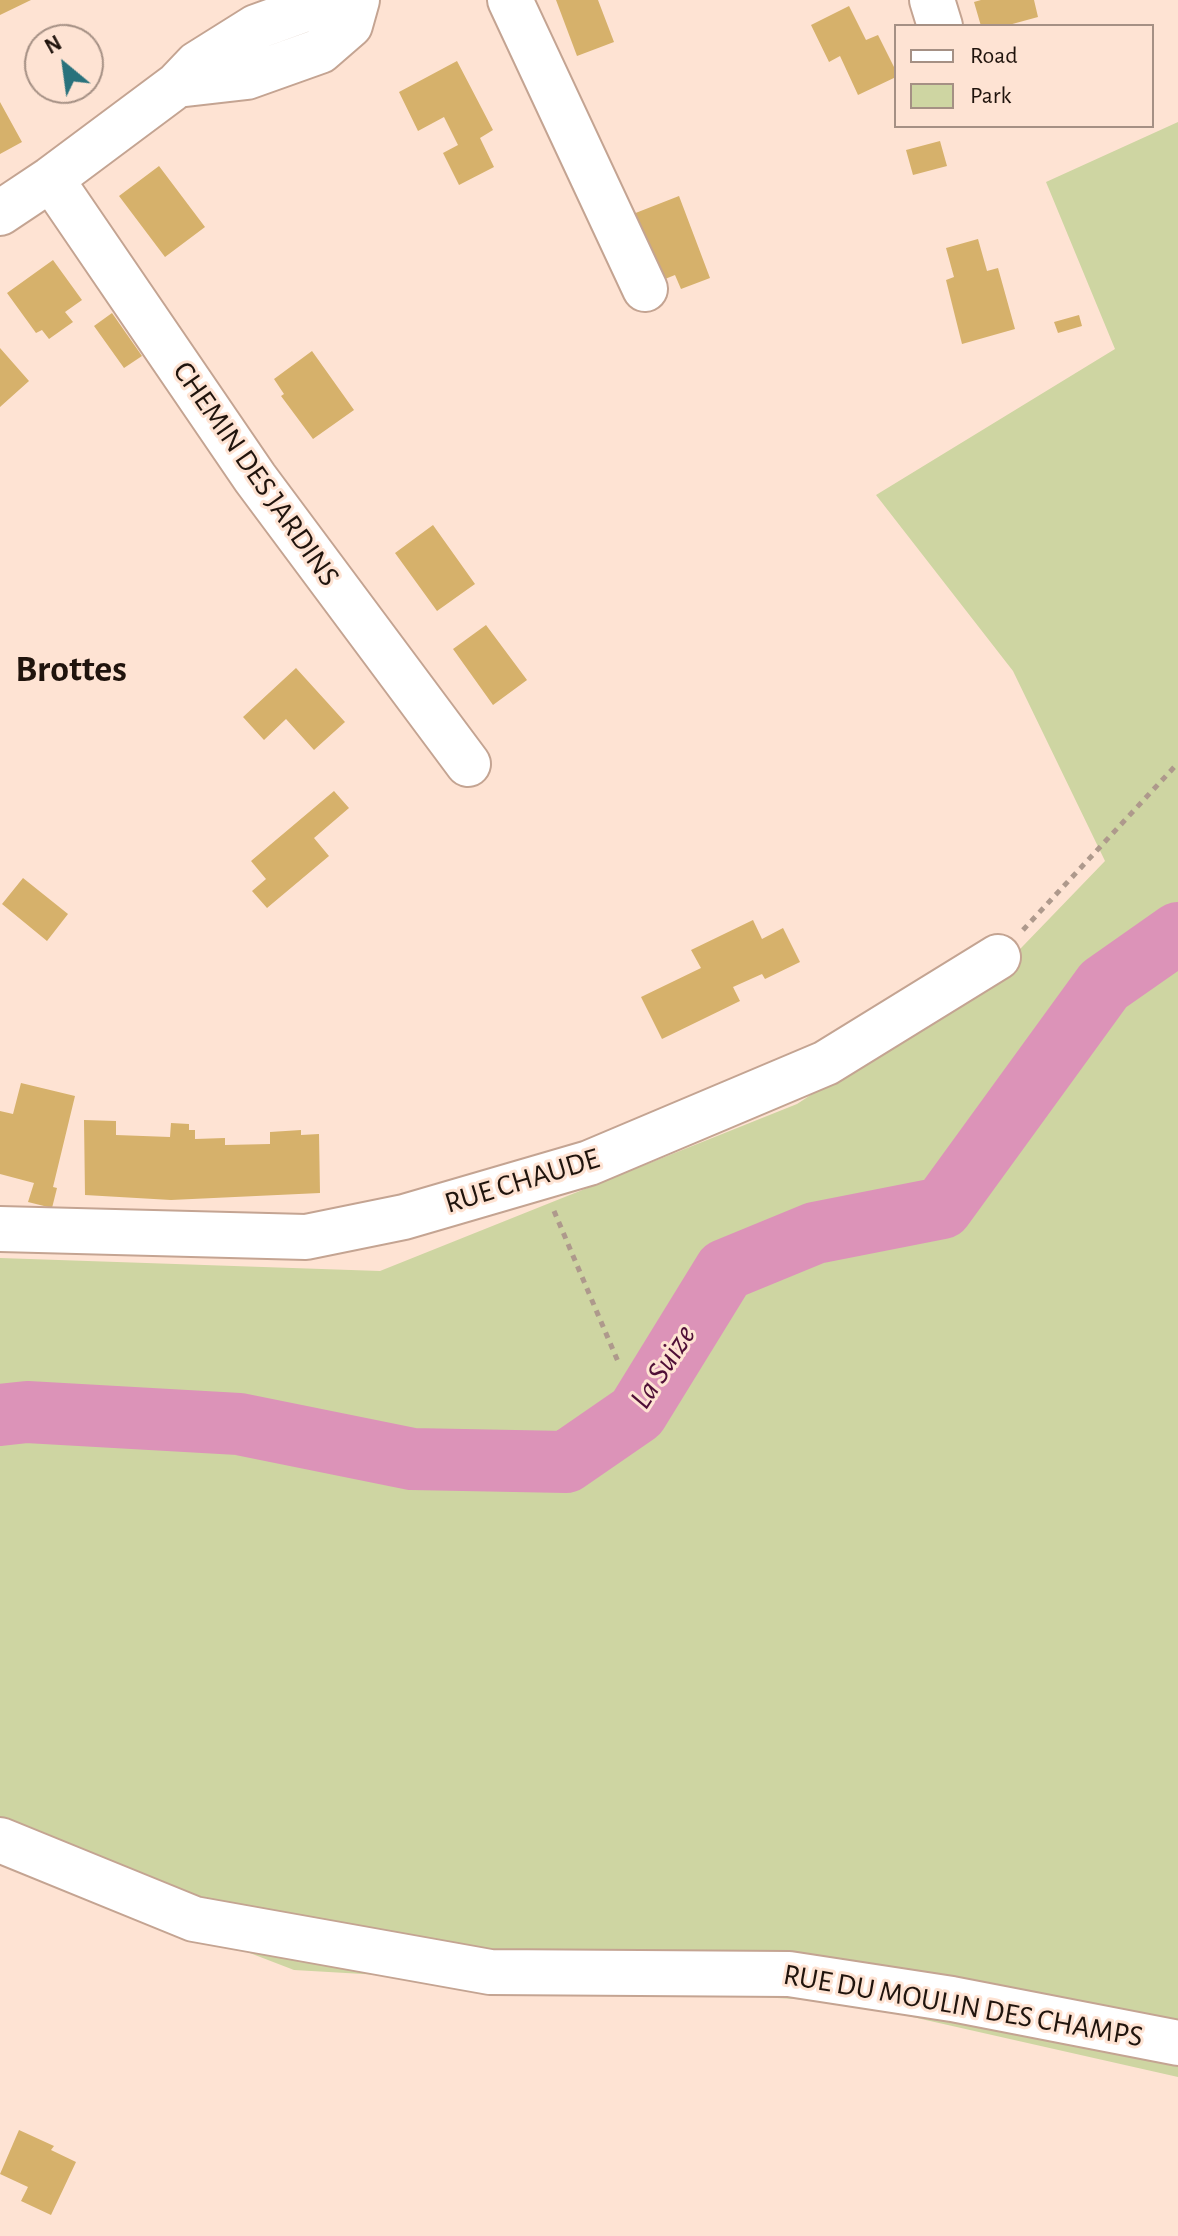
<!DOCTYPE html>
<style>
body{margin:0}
#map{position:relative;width:1178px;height:2236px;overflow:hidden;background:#fee3d3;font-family:"Alegreya Sans",sans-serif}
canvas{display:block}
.legend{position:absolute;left:894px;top:24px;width:260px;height:104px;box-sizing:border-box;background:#fee3d3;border:2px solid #a59084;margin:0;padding:10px 14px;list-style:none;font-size:24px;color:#20140d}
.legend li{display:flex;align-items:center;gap:16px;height:40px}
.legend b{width:40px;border:2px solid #a59084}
.north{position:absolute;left:24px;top:24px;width:80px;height:80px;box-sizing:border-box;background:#fee3d3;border:2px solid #a59084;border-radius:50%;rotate:331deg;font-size:22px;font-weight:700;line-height:32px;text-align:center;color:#20140d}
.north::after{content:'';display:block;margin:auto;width:28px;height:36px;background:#29727c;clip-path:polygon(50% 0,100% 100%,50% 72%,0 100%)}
</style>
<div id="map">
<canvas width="1178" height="2236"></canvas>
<ul class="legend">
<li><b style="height:10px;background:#fff"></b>Road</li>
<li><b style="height:22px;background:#ced5a2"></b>Park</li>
</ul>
<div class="north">N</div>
</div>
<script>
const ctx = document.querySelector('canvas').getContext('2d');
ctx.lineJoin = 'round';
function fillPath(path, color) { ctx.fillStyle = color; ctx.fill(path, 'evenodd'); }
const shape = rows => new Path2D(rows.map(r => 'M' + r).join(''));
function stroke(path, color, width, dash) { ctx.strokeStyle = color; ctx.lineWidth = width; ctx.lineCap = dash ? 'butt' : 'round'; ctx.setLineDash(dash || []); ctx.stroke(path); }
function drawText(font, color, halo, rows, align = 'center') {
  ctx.font = font + ' "Alegreya Sans",sans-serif'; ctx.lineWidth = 6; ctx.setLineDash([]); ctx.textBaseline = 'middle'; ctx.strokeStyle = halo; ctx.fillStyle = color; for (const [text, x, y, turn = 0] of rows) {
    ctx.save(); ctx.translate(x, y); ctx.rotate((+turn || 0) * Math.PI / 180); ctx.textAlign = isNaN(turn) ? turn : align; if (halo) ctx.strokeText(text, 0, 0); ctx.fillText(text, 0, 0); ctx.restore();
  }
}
const green = shape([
 [1178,122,1178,2077,846,2002,294,1970,0,1857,0,1258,380,1271,797,1104,995,975,1105,861,1013,671,876,495,1115,349,1046,182]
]);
const river = shape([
 [0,1415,27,1412,239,1424,412,1459,566,1462,637,1413,725,1270,815,1233,942,1208,1104,985,1178,933]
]);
const building = shape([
 [0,0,31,0,0,15],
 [556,0,598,0,614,42,577,56],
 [981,0,1034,0,1038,17,1005,26,981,26,974,2],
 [849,6,866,40,878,35,896,71,896,77,858,95,840,56,829,62,811,25],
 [457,61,493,130,480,138,494,167,459,185,443,153,458,145,444,117,418,131,399,92],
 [0,102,22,142,0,154],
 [940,141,947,166,913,175,906,150],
 [159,166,205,227,165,257,119,196],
 [679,196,710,278,681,289,675,275,660,281,633,214],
 [978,239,987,271,998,268,1015,329,962,344,946,280,954,277,946,248],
 [53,260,82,300,65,312,73,322,49,339,42,330,36,333,7,293],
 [112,313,142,356,124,368,94,326],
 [1079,315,1082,326,1058,333,1054,322],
 [0,348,29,381,0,407],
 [312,351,354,410,313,439,281,396,284,394,274,379],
 [433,525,475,584,437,611,395,553],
 [486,625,527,680,493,705,453,649],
 [296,668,345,722,314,750,286,719,264,740,243,717],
 [334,791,349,808,314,838,329,856,267,908,252,891,266,879,251,861],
 [23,878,68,914,47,941,2,904],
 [753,920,762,939,783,928,800,962,765,979,762,974,733,987,740,1001,662,1039,641,997,701,968,691,950],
 [21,1083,75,1096,53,1187,57,1188,52,1208,28,1202,34,1183,0,1174,0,1111,13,1114],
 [84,1120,116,1121,116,1135,170,1137,171,1123,189,1124,189,1130,195,1130,195,1139,225,1138,225,1145,270,1144,270,1132,301,1130,301,1135,319,1134,320,1193,171,1200,85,1195],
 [19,2130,54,2146,51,2150,76,2162,51,2215,21,2201,28,2187,0,2174]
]);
const path = shape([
 [1023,930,1178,763],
 [554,1211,619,1364]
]);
const minor = shape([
 [510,0,645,289],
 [932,0,940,26],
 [177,85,197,64,256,27,331,0],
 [51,179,255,478,468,764],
 [0,213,51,179,177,85,247,77,320,51,350,25,357,0],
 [0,1229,306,1237,404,1217,589,1163,826,1063,998,957],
 [0,1840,194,1919,490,1972,789,1974,952,1999,1178,2043]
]);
const streetNames = [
 ["CHEMIN DES JARDINS",256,474,55],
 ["RUE CHAUDE",522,1181,-17],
 ["RUE DU MOULIN DES CHAMPS",963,2006,10]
];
const waterNames = [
 ["La Suize",663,1367,-57]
];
const districtNames = [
 ["Brottes",71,670]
];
fillPath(green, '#ced5a2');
stroke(river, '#dc93b8', 62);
fillPath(building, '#d6b16b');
stroke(minor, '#c4a492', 48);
stroke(path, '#ae998c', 5, [6, 6]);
stroke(minor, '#fff', 44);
drawText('30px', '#20140d', '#fee3d3', streetNames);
drawText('italic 32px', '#4f0f36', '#fee3d3', waterNames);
drawText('bold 38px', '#20140d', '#fee3d3', districtNames);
</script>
